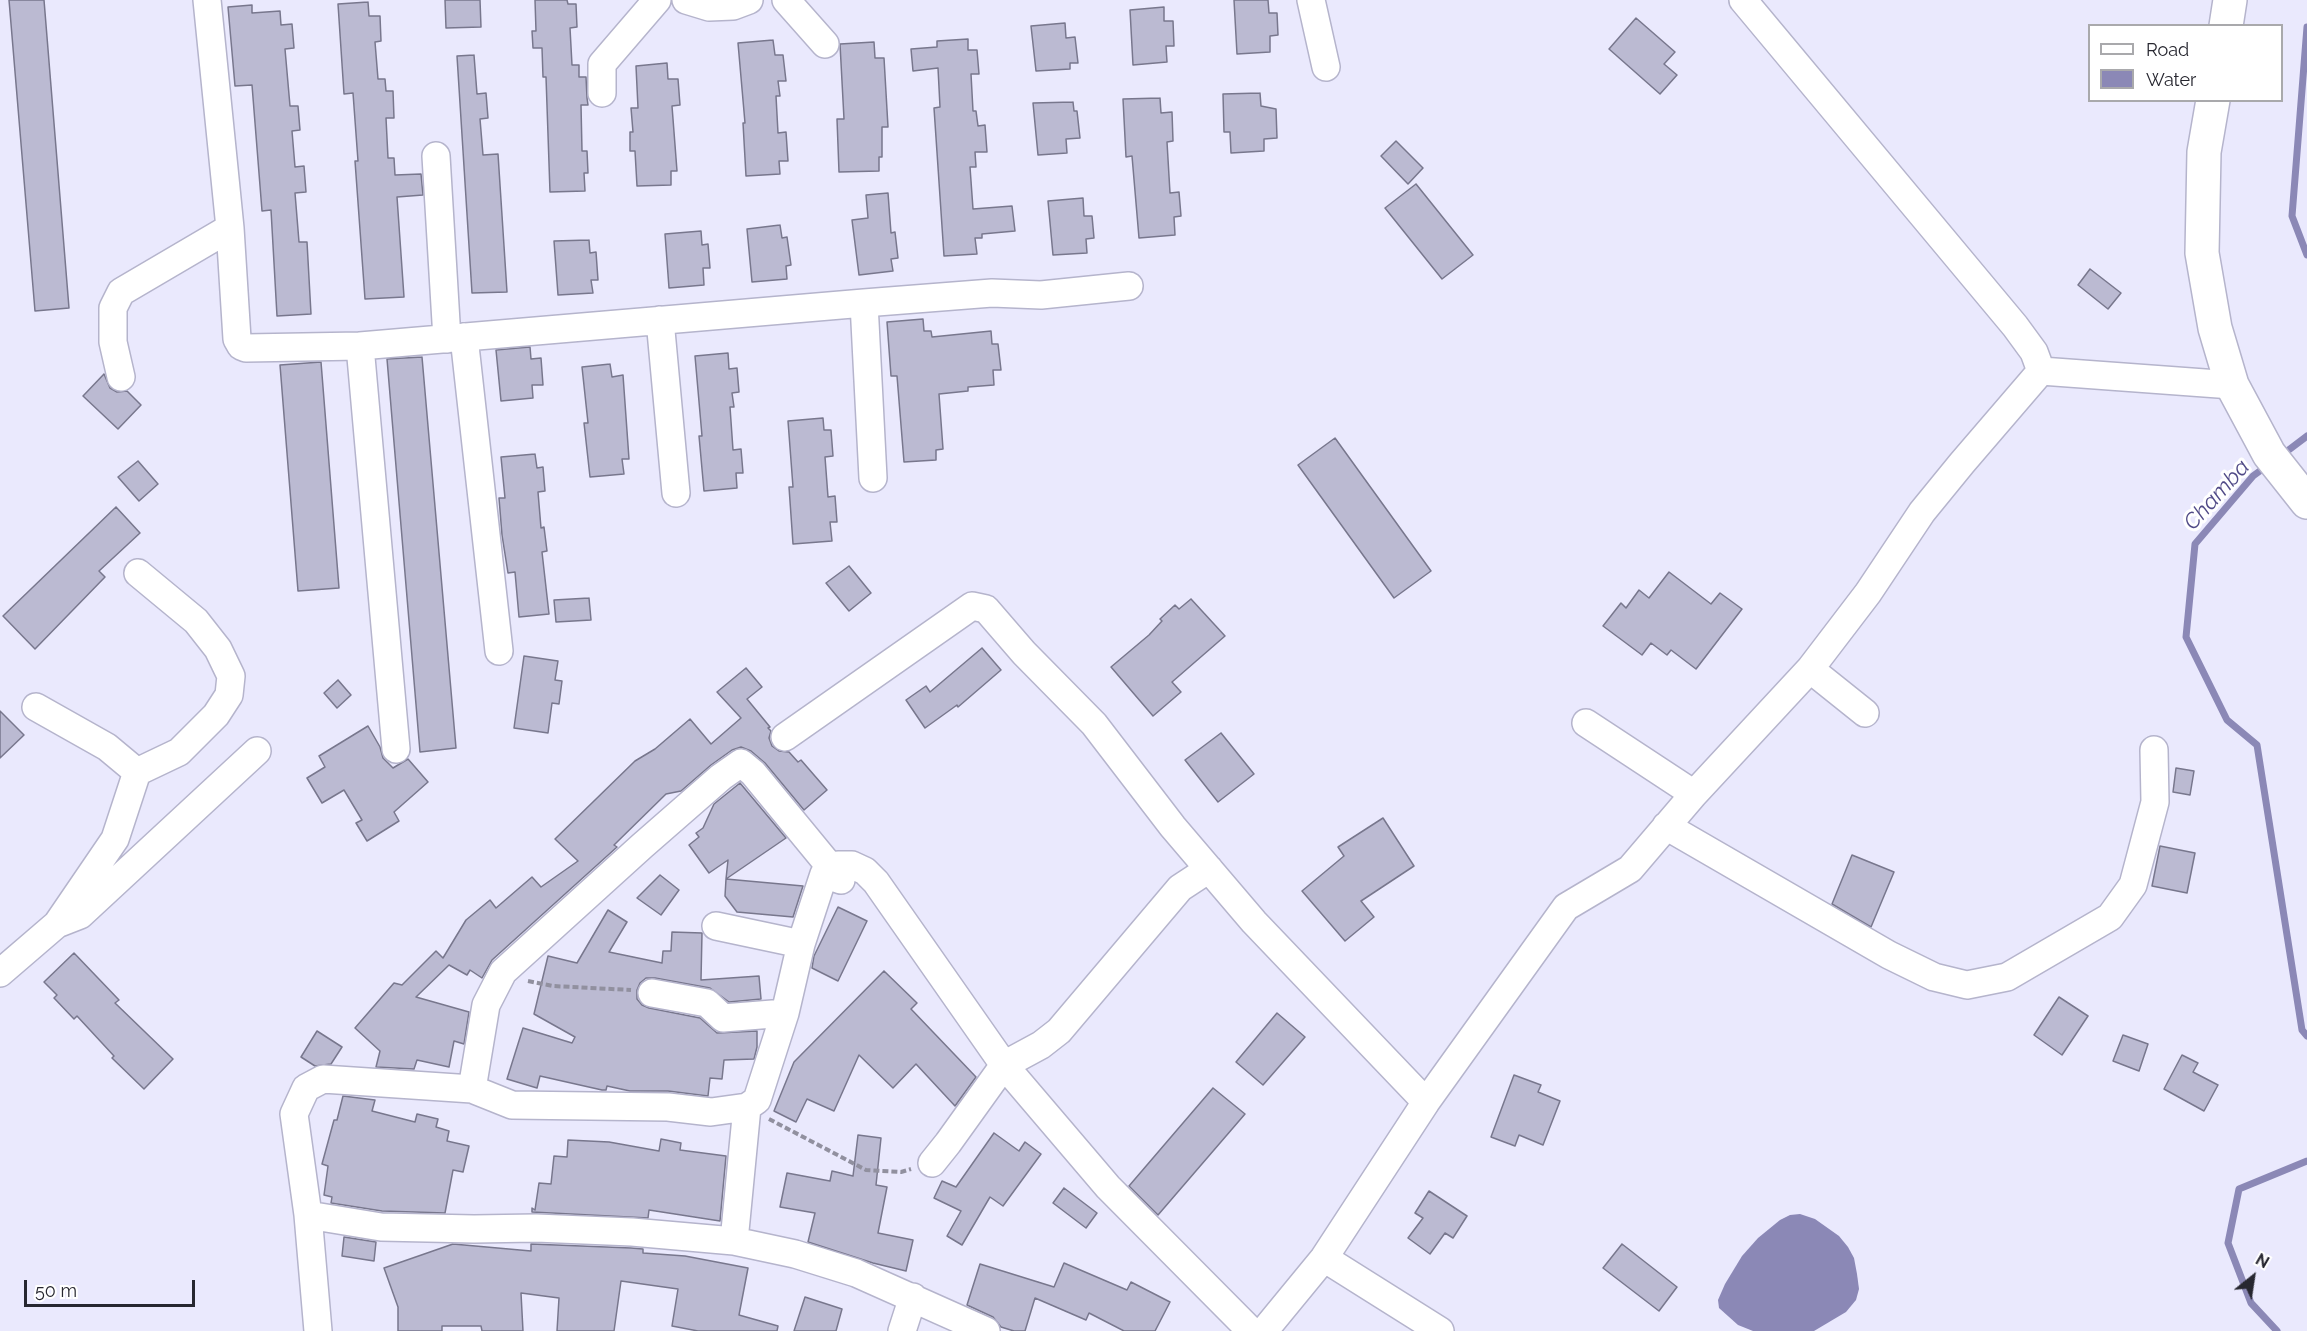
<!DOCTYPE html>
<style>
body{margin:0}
#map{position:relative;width:2307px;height:1331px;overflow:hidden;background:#eae9fd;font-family:Raleway,sans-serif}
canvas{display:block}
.legend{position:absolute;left:2088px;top:24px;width:195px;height:78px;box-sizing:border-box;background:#fff;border:2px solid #a9a9ac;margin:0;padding:8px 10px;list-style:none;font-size:18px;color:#272730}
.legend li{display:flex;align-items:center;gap:12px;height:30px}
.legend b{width:30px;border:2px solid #a9a9ac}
.north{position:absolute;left:2223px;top:1247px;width:60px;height:60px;-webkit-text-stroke:4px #fff;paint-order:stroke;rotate:30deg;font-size:16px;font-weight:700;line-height:24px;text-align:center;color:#272730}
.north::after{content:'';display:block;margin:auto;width:21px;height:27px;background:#272730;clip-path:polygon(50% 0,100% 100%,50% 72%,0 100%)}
.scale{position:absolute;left:24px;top:1280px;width:171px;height:27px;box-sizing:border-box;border:3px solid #272730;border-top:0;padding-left:8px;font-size:18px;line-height:21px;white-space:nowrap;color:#272730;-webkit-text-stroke:4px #fff;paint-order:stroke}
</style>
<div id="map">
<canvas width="2307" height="1331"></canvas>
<ul class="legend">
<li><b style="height:8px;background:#fff"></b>Road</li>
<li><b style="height:16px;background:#8b88b6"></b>Water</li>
</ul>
<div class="north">N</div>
<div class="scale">50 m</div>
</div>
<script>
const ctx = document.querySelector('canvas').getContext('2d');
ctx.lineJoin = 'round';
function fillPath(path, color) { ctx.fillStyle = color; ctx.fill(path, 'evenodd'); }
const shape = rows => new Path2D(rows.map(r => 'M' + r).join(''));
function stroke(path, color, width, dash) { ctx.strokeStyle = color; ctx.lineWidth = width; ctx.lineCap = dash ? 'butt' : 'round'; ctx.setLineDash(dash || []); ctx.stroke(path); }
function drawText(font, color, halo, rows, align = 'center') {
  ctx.font = font + ' Raleway,sans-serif'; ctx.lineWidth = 6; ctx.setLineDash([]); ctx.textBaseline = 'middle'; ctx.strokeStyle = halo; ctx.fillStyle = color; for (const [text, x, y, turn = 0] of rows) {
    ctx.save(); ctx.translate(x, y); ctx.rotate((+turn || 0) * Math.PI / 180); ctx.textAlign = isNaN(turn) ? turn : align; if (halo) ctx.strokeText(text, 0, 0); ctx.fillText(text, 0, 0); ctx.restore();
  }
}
const water = shape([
 [1800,1214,1815,1219,1839,1236,1848,1247,1854,1258,1857,1274,1859,1289,1856,1300,1846,1312,1814,1331,1753,1331,1738,1325,1719,1308,1718,1300,1725,1284,1742,1256,1758,1238,1780,1220,1790,1215]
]);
const stream = shape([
 [2307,27,2292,216,2307,255],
 [2282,455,2307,436],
 [2268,465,2253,476,2195,544,2186,637,2227,720,2257,745,2302,1030,2307,1036],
 [2277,1331,2251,1303,2228,1243,2239,1189,2307,1161]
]);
const building = shape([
 [9,0,44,0,69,308,35,311,9,0],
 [445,0,480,0,481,27,446,28,445,0],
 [535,0,567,0,568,4,576,4,577,27,570,28,572,65,579,65,579,77,586,77,587,98,588,105,581,105,582,151,587,151,588,173,584,173,585,191,550,192,546,77,543,77,542,48,533,48,532,31,536,31,535,0],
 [1234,0,1268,0,1269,13,1277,13,1278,35,1270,36,1270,52,1237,54,1234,0],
 [368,2,369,16,380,16,381,41,375,42,378,79,385,79,386,91,393,91,394,118,386,118,388,158,394,158,395,175,421,174,423,195,397,197,404,297,365,299,355,161,358,161,353,93,344,94,338,4,368,2],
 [252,5,252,13,280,11,281,25,292,24,294,48,285,49,290,106,298,106,300,130,292,131,295,167,304,166,306,192,295,193,299,242,307,242,311,314,277,316,271,210,262,211,252,85,235,86,228,7,252,5],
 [1164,7,1164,21,1173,21,1174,46,1166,46,1167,62,1133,65,1130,10,1164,7],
 [1636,18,1675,52,1664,64,1677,75,1660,94,1609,49,1636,18],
 [1065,23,1066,38,1075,37,1078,63,1070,63,1070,69,1036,71,1031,26,1065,23],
 [968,39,968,50,977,50,979,74,971,74,973,111,976,111,978,126,985,125,987,152,975,152,976,167,970,167,973,209,1012,206,1015,231,982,234,982,238,975,238,977,254,944,256,934,108,940,107,938,68,913,71,911,49,937,47,937,41,968,39],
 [773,40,775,55,783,55,786,81,778,81,780,96,776,96,778,133,786,132,788,161,779,161,780,174,746,176,743,123,745,123,738,43,773,40],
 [874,42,875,58,884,58,888,127,882,127,882,157,879,157,879,171,839,172,837,119,844,119,840,44,874,42],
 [474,55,477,94,486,93,488,118,480,119,483,155,498,154,507,292,472,293,457,56,474,55],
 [667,63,668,79,678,79,680,105,672,106,677,171,671,171,671,185,637,186,635,151,630,151,630,132,633,132,631,108,638,108,636,66,667,63],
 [1260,93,1261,106,1276,109,1277,138,1264,139,1264,151,1231,153,1230,132,1224,132,1223,94,1260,93],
 [1160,98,1161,113,1172,112,1173,141,1167,142,1170,193,1179,192,1181,216,1174,217,1175,235,1139,238,1132,156,1126,157,1123,99,1160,98],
 [1073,102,1074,111,1077,111,1080,138,1066,139,1067,153,1038,155,1033,103,1073,102],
 [1396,141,1423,168,1408,184,1381,156,1396,141],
 [1416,184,1473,255,1442,279,1385,208,1416,184],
 [888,193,891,233,895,232,898,258,891,259,893,271,859,275,852,220,868,218,866,195,888,193],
 [1083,198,1084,216,1092,216,1094,238,1086,239,1087,253,1053,255,1048,201,1083,198],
 [780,225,782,238,787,237,791,265,786,266,787,279,752,282,747,229,780,225],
 [701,231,702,245,708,244,710,268,703,268,704,285,669,288,665,234,701,231],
 [589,240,590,253,596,252,598,280,591,280,593,293,558,295,554,241,589,240],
 [2090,269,2121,293,2108,309,2078,285,2090,269],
 [923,319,924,331,931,331,932,337,991,331,992,344,998,344,1001,370,993,370,994,385,968,387,968,391,939,394,943,449,936,450,936,460,904,462,897,376,891,376,887,322,923,319],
 [530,347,531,359,541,358,543,385,532,385,533,398,501,401,496,350,530,347],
 [728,353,729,369,737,368,739,392,732,393,734,407,730,407,733,450,741,449,743,473,736,473,737,488,704,491,699,436,702,436,695,356,728,353],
 [422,357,456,748,420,752,387,359,422,357],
 [321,362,339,588,298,591,280,365,321,362],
 [610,364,612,377,623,375,629,459,622,459,624,474,590,477,584,423,588,423,582,367,610,364],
 [104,374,110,388,117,392,127,391,141,405,118,429,83,396,104,374],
 [823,418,824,430,831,430,833,456,825,457,828,497,835,496,837,522,830,522,832,541,793,544,789,487,793,487,788,421,823,418],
 [1335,438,1431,571,1394,598,1298,465,1335,438],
 [535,454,537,468,543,467,545,491,538,492,541,528,544,527,547,551,542,552,549,614,519,617,515,572,508,573,502,535,499,498,505,498,501,457,535,454],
 [138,461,158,484,139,501,118,477,138,461],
 [116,507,140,533,99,571,105,577,35,649,3,616,116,507],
 [849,566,871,593,849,611,826,583,849,566],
 [1669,572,1711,604,1720,593,1742,609,1696,669,1671,650,1667,655,1651,643,1642,655,1603,626,1621,603,1626,608,1639,590,1649,598,1669,572],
 [589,598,591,620,556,622,554,600,589,598],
 [1191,599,1225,636,1172,682,1181,692,1153,716,1111,667,1149,635,1162,621,1160,619,1175,605,1179,609,1191,599],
 [982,648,1001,670,958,707,957,705,925,728,906,700,926,686,930,692,982,648],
 [524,656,558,661,555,680,562,681,559,704,552,703,548,733,514,728,524,656],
 [746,668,762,687,747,699,770,727,768,728,771,731,769,738,772,746,779,751,789,752,798,762,801,760,827,790,804,810,765,763,751,751,741,747,732,750,711,765,681,791,666,794,614,845,617,847,492,960,482,978,470,970,467,975,449,965,416,997,469,1012,464,1044,454,1041,449,1067,417,1060,414,1069,376,1067,380,1051,355,1028,394,983,402,985,436,951,443,958,466,920,490,900,496,908,532,877,541,887,578,861,555,839,635,761,655,749,690,719,711,744,741,718,717,692,746,668],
 [338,680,351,695,337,708,324,693,338,680],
 [0,711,24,735,0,758,0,711],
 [368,726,380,747,383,758,393,768,408,759,428,782,394,812,399,821,367,841,356,823,362,820,344,790,322,803,307,778,325,767,319,756,368,726],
 [1221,733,1254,774,1218,802,1185,760,1221,733],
 [2176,768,2194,771,2190,795,2173,792,2176,768],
 [740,783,786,838,726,879,728,860,709,873,689,845,699,837,696,833,703,828,714,804,740,783],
 [1383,818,1414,866,1361,901,1374,917,1345,941,1302,891,1344,856,1338,847,1383,818],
 [2160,846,2195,853,2187,893,2152,886,2160,846],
 [1852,855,1894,872,1871,927,1832,904,1852,855],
 [660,875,679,890,661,915,637,898,660,875],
 [726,879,803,886,802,889,793,917,737,912,725,896,726,879],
 [838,907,867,921,838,981,812,968,814,956,838,907],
 [608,910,627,922,609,952,662,963,663,951,671,951,672,932,702,933,701,980,759,976,761,999,729,1002,710,988,655,978,646,978,640,983,637,990,637,999,642,1005,649,1008,700,1018,717,1033,757,1031,757,1047,754,1059,724,1060,722,1079,710,1078,708,1096,668,1091,630,1091,607,1086,606,1090,602,1090,540,1076,537,1088,507,1079,523,1028,572,1043,575,1037,534,1014,548,956,577,963,608,910],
 [74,953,119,1000,115,1003,173,1059,144,1089,112,1058,114,1056,77,1016,74,1019,54,998,57,995,44,982,74,953],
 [884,971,917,1003,911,1009,976,1077,955,1106,916,1064,893,1088,859,1055,834,1111,807,1099,796,1122,774,1111,794,1062,884,971],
 [2059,997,2088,1016,2062,1055,2034,1035,2059,997],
 [1277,1013,1305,1037,1263,1085,1236,1062,1277,1013],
 [317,1031,342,1047,331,1064,315,1066,301,1057,317,1031],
 [2123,1035,2148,1044,2139,1071,2113,1061,2123,1035],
 [2182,1055,2198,1063,2193,1072,2218,1085,2204,1111,2164,1089,2182,1055],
 [1514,1075,1541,1085,1538,1092,1560,1101,1543,1145,1519,1135,1515,1146,1491,1137,1514,1075],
 [1213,1088,1245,1114,1158,1215,1129,1186,1213,1088],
 [343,1096,375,1100,372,1111,415,1122,417,1114,438,1119,436,1127,449,1131,447,1141,469,1146,463,1172,453,1170,445,1213,382,1211,331,1203,332,1197,324,1195,328,1166,322,1164,334,1120,337,1120,343,1096],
 [994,1133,1019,1151,1025,1142,1041,1154,1003,1206,990,1197,962,1245,947,1236,961,1211,934,1198,942,1181,956,1187,994,1133],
 [858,1135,881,1138,876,1185,887,1187,878,1233,913,1240,906,1271,873,1263,808,1242,815,1213,780,1207,787,1173,830,1181,832,1171,853,1176,858,1135],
 [661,1139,681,1143,680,1150,726,1156,720,1221,649,1210,648,1218,532,1212,532,1208,535,1210,539,1183,551,1184,554,1156,567,1157,568,1140,609,1142,659,1151,661,1139],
 [1064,1188,1097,1213,1086,1228,1053,1203,1064,1188],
 [1429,1191,1467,1216,1453,1238,1445,1233,1430,1254,1408,1238,1423,1218,1415,1213,1429,1191],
 [344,1237,376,1242,374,1261,342,1256,344,1237],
 [453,1244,531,1251,531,1244,631,1248,643,1249,643,1253,685,1256,748,1268,739,1315,778,1326,777,1331,698,1331,672,1326,678,1289,621,1281,614,1331,557,1331,559,1298,521,1293,523,1331,482,1331,481,1326,442,1326,442,1331,398,1331,398,1307,384,1268,453,1244],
 [1622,1244,1677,1287,1659,1311,1603,1268,1622,1244],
 [1064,1263,1127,1290,1131,1282,1170,1302,1155,1331,1124,1331,1089,1313,1086,1320,1035,1298,1025,1331,1014,1331,1001,1327,993,1317,967,1305,980,1264,1054,1287,1064,1263],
 [805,1297,842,1309,836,1331,794,1331,805,1297]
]);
const path = shape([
 [528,981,553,986,631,990],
 [769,1119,866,1170,901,1172,911,1169]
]);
const minor = shape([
 [207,0,230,228,237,339,241,346,246,348,360,346,864,303,992,293,1041,295,1129,286],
 [686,0,709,7,733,6,749,0],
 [786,0,825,44],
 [1311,0,1326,67],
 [1743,0,2015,326,2034,352,2041,371],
 [602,93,602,64,657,0],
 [436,156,447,339],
 [864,303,873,478],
 [660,320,676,493],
 [464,337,499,651],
 [360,346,396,749],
 [2041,371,2232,385],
 [121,377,113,342,113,308,121,292,230,228],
 [1810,669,1865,713],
 [36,707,107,747,137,772],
 [1586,723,1694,794],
 [785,737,972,606,986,609,1024,653,1094,724,1173,827,1254,922,1426,1102],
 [1666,826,1889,955,1934,977,1967,985,2007,977,2110,917,2133,885,2155,802,2154,750],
 [57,924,115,839,137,772,179,752,216,715,229,695,231,676,218,649,196,621,138,573],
 [716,926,801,944],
 [0,973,57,924,80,915,257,751],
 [652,993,707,1003,723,1018,785,1013],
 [472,1089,486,1005,503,972,642,846,721,777,741,763,753,773,841,880],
 [932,1163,948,1143,1004,1065,1041,1045,1059,1031,1180,888,1209,869],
 [308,1215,381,1227,474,1229,536,1228,632,1232,734,1241,795,1254,856,1273,986,1331],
 [734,1241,747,1107],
 [1324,1258,1440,1331],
 [318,1331,308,1215,294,1114,306,1088,323,1079,472,1089,512,1105,668,1107,711,1112,747,1107,757,1100,785,1013,801,944,824,874,841,880,838,865,852,865,865,871,876,882,1004,1065,1108,1187,1251,1331],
 [902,1331,913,1297],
 [1264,1331,1324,1258,1426,1102,1566,907,1630,869,1694,794,1810,669,1868,593,1922,512,1962,463,2041,371]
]);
const major = shape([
 [2226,26,2230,0],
 [2213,100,2204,152,2202,253,2215,328,2232,385,2269,454,2307,502]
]);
const waterNames = [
 ["Chamba",2217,495,-48]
];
fillPath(water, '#8b88b6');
stroke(stream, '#8b88b6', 7);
fillPath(building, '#bbbad2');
stroke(building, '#78778d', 1.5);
stroke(minor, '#b5b4cc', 30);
stroke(major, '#b5b4cc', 36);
stroke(path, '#91909f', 4, [6, 3]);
stroke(minor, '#fff', 27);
stroke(major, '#fff', 33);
drawText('italic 22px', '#504a87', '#fff', waterNames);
</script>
